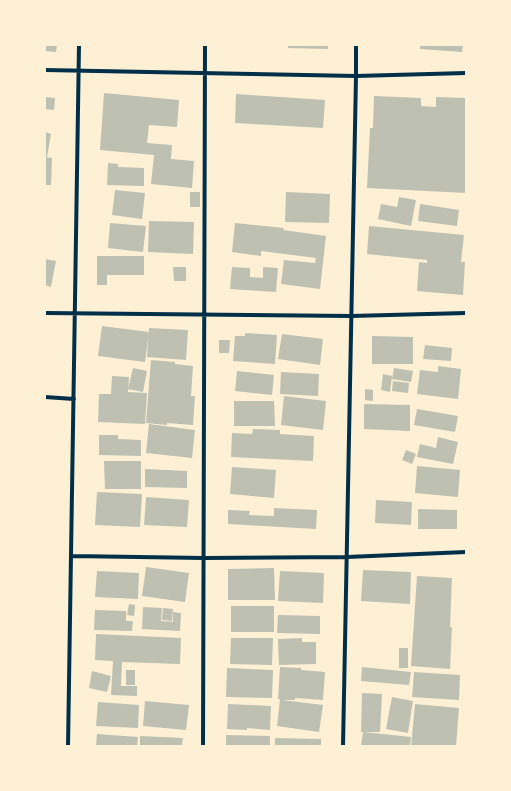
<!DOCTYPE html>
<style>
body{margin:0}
#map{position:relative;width:511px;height:791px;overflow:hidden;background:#fdf0d5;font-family:"Roboto Condensed",sans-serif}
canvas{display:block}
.frame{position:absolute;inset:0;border:46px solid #fdf0d5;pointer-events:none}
</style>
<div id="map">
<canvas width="511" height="791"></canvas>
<div class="frame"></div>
</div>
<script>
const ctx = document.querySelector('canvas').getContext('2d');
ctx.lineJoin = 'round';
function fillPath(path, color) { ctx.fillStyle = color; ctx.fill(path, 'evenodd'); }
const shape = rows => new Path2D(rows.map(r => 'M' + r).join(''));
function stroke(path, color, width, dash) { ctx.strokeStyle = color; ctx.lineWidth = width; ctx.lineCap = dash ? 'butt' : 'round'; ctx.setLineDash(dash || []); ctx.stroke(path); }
const building = shape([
 [45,45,57,45,56,52,45,51],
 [288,45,328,45,328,49,288,48],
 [420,45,463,45,462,52,420,49],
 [104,93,179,100,177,127,149,125,147,143,172,145,171,159,194,161,192,188,151,184,154,155,100,150],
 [236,94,325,100,323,128,235,123],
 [374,96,421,98,421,106,436,107,436,97,466,98,466,193,367,188,370,128,373,128],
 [45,97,55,98,54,110,45,109],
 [45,132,51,134,47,157,45,156],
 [45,157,52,158,51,185,45,185],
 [108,163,118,164,118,167,144,168,144,186,107,185],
 [115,190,145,193,142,219,112,215],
 [190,192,200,192,200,207,190,207],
 [286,192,330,194,329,223,285,222],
 [399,197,416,200,411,226,378,219,381,204,397,207],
 [420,204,459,210,457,226,418,221],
 [149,221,194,222,193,254,148,252],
 [110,223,146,226,143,252,108,248],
 [235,223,284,228,283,230,326,236,320,289,281,284,284,260,315,263,316,258,261,251,261,256,232,252],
 [369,226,464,235,461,262,465,262,463,295,417,291,419,262,427,263,427,260,367,254],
 [97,256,144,256,144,275,107,275,107,285,97,285],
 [45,259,56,261,51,287,45,285],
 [173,267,186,267,186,281,174,281],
 [232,267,250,268,250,277,263,278,263,267,278,268,276,292,230,289],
 [102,326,149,332,145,362,98,356],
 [149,328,188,330,186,360,147,357],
 [245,333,277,335,275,364,233,361,235,336,245,336],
 [282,334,323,339,320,365,278,359],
 [372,336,413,337,413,364,372,364],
 [219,340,230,340,229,353,219,353],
 [425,345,452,348,451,361,423,359],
 [151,360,175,362,175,364,193,366,191,396,195,396,193,425,167,423,167,425,146,423],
 [438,366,461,369,458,399,417,394,420,370,438,372],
 [133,368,147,371,143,392,128,389],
 [394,368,413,371,411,382,392,379],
 [237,371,274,375,272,395,235,391],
 [281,372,319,374,318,396,280,394],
 [383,374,392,376,390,392,381,390],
 [112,376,129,377,128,392,147,393,145,424,98,422,99,394,111,394],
 [393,381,409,383,408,393,392,391],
 [365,389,373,390,373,401,365,400],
 [284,396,326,401,323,430,281,425],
 [234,401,274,401,275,426,234,426],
 [364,404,410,405,410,431,364,429],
 [417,409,458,416,455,432,414,425],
 [149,424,195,430,192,458,146,453],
 [253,429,280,430,280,434,314,436,313,461,231,457,232,433,252,434],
 [99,435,118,435,118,439,141,440,141,456,99,455],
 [438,437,458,442,453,464,417,457,420,444,436,448],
 [406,450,416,454,412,464,402,460],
 [104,461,141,461,141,489,105,489],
 [417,466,460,470,458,497,415,493],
 [232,467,276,470,274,498,230,494],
 [145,469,187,471,187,488,145,487],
 [97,492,142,494,140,527,95,525],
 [146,497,189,500,187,527,144,525],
 [376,500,412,502,411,525,375,523],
 [274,508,317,510,316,529,228,524,228,510,250,511,249,515,274,516],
 [418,509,457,510,457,529,418,529],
 [146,567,189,573,185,602,142,596],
 [274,568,275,600,228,600,228,569],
 [363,570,411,572,410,604,361,601],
 [97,571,139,573,138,599,95,597],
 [280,571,324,573,323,603,278,601],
 [417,576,452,578,450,627,452,627,450,669,411,666],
 [129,604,135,605,134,616,127,615],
 [231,606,274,606,274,632,231,632],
 [143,607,162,608,161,621,175,622,173,622,173,612,181,613,180,631,142,629],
 [163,608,173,609,172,621,162,620],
 [95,610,126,611,126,621,133,621,132,631,94,630],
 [278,615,320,616,320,634,277,633],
 [96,634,181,638,180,664,122,662,121,686,137,686,137,696,111,695,113,661,95,660],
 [231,638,273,638,272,665,230,664],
 [302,638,302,642,316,642,316,664,279,665,278,639],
 [399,648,408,648,408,668,399,668],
 [280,667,301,668,301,670,325,672,323,700,295,698,295,700,282,700,323,705,319,732,277,726,280,699,278,699],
 [362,667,411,672,409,685,361,681],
 [227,668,273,670,272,698,226,697],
 [126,670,135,670,135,685,126,685],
 [92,671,111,676,107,692,89,688],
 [414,672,460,675,459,700,412,697],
 [362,693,382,694,380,732,361,732],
 [392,697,413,701,408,733,386,729],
 [145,701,189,705,186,730,143,726],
 [98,702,139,705,138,728,96,726],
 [228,704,271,706,270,730,247,728,247,730,227,729],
 [415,704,459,708,456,746,411,746],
 [363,732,411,737,410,746,361,746],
 [97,734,138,737,137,746,96,746],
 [226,735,270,736,270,746,226,746],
 [140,736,183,738,182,746,140,746],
 [275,738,321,739,321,746,275,746]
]);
const minor = shape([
 [45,70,356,76,466,73],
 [45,313,351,316,466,313],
 [45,397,74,399],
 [72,556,204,558,347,557,466,552],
 [68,746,79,45],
 [203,746,205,45],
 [343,746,356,76,356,45]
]);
fillPath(building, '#bec0b2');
stroke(minor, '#003049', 4);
</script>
